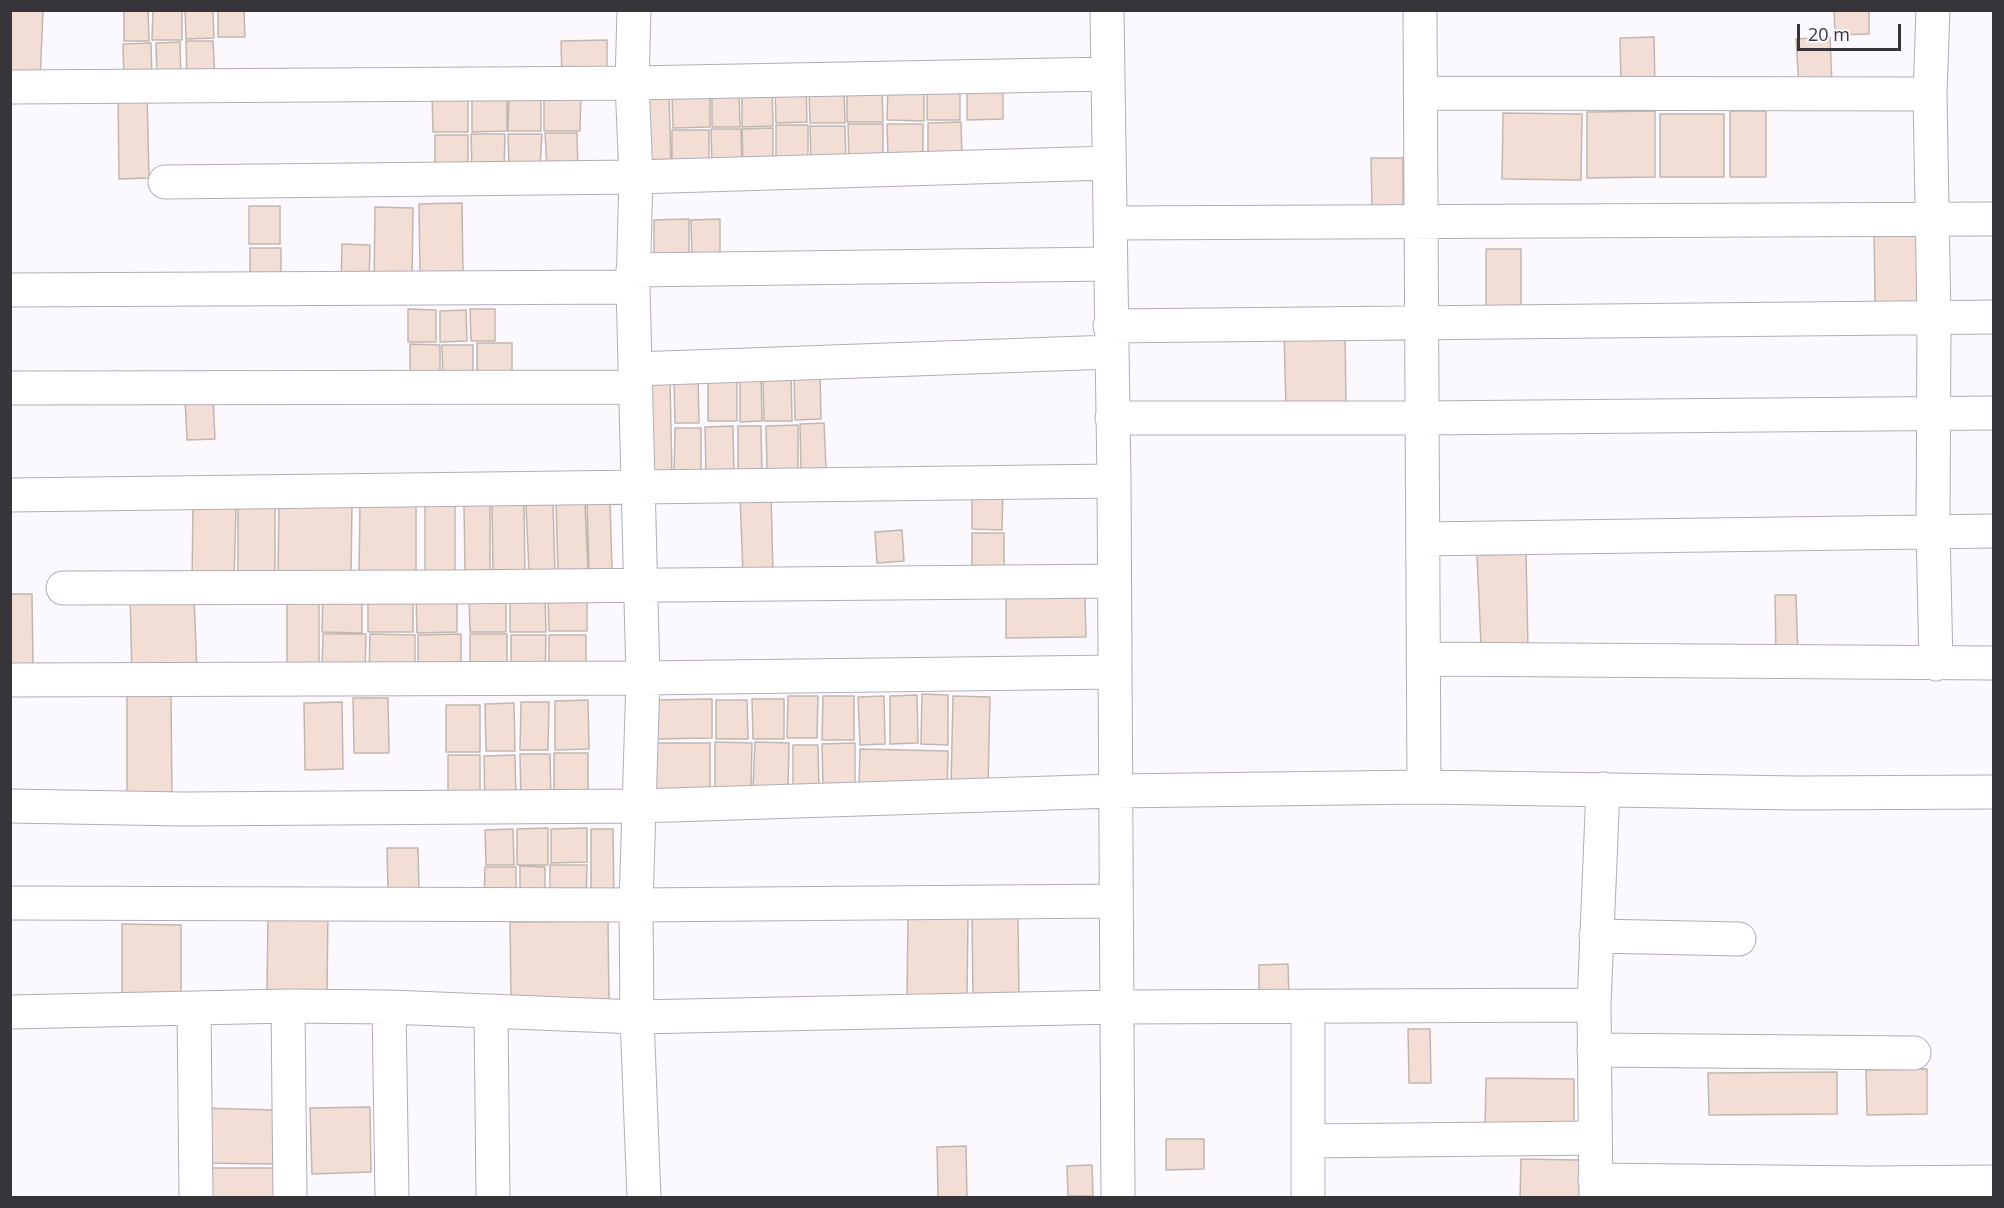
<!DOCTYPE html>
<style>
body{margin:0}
#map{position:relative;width:2004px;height:1208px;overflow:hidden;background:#fcf9fe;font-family:"Open Sans",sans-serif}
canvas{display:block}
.frame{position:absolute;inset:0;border:12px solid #373539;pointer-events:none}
.scale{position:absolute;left:1797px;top:24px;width:104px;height:27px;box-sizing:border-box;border:3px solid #373539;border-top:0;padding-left:8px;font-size:18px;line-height:21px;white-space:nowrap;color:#373539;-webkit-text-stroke:4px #fcf9fe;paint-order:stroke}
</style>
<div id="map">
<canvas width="2004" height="1208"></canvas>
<div class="frame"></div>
<div class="scale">20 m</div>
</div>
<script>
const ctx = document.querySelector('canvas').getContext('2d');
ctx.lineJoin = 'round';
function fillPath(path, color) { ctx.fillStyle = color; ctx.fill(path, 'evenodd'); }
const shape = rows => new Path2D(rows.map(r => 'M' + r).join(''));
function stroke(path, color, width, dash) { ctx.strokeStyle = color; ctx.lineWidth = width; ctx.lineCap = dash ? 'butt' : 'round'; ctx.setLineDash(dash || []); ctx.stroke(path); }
const building = shape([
 [10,10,43,10,40,82,10,81,10,10],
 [124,10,148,10,149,41,124,41,124,10],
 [153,10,182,10,182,40,152,40,153,10],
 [185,10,213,10,214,38,186,39,185,10],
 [218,10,244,10,245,37,218,37,218,10],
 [1834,10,1869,10,1869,34,1835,35,1834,10],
 [1654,37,1655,88,1621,89,1620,38,1654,37],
 [1830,37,1832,85,1799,87,1796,39,1830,37],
 [607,40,607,79,562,80,561,41,607,40],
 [186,41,213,41,215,80,187,81,186,41],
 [180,42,181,82,157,82,156,43,180,42],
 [151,43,152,82,124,82,123,44,151,43],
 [1003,82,1003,119,967,120,967,83,1003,82],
 [927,83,960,83,960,120,927,120,927,83],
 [888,84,924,85,924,121,887,120,888,84],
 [806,86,807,122,776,123,775,87,806,86],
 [847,87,882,87,883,122,847,122,847,87],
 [809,88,844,88,845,123,810,123,809,88],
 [772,89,773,126,742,127,742,90,772,89],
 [468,91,468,132,433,132,432,92,468,91],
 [507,91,507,131,472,132,472,92,507,91],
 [509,91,541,91,541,131,508,131,509,91],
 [544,91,581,91,580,131,544,131,544,91],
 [669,92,671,169,644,170,642,93,669,92],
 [739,92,740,127,712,127,712,93,739,92],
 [118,93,147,93,149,178,119,179,118,93],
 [710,93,710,127,673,128,672,94,710,93],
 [1655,111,1655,177,1587,178,1587,112,1655,111],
 [1730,111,1766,111,1766,177,1730,177,1730,111],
 [1503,113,1582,114,1581,180,1502,179,1503,113],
 [1660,114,1724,114,1724,177,1660,177,1660,114],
 [961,122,962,158,928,159,928,123,961,122],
 [848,124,883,124,883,160,849,160,848,124],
 [887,124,923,124,923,157,888,157,887,124],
 [776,125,808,125,808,163,776,163,776,125],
 [810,126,845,126,846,161,811,162,810,126],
 [773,128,773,165,743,166,742,129,773,128],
 [711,129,741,129,742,166,712,167,711,129],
 [672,130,709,130,709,167,672,168,672,130],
 [545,133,577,133,578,169,547,169,545,133],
 [471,134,505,134,504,172,472,170,471,134],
 [508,134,542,134,540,168,509,169,508,134],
 [435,135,468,135,468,172,435,172,435,135],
 [1371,158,1403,158,1403,207,1372,207,1371,158],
 [462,203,463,273,420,273,419,204,462,203],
 [249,206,280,206,280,244,249,244,249,206],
 [375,207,413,208,412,285,374,286,375,207],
 [689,219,689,258,654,258,654,220,689,219],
 [720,219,720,257,692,257,691,220,720,219],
 [1923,225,1924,307,1875,307,1874,226,1923,225],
 [342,244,370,245,369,286,341,286,342,244],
 [250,248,281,248,281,286,250,285,250,248],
 [1486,249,1521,249,1521,306,1486,306,1486,249],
 [408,309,436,310,436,342,408,342,408,309],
 [470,309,495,309,495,341,471,341,470,309],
 [466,310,467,341,440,342,440,311,466,310],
 [1345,330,1346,407,1286,410,1284,333,1345,330],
 [477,343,512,343,512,382,477,382,477,343],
 [410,344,440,345,440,380,410,380,410,344],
 [442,345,473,345,473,379,443,380,442,345],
 [708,371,737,371,737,421,708,421,708,371],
 [794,374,820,374,821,419,795,420,794,374],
 [740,375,761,375,762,421,740,422,740,375],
 [791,375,792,421,764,421,763,376,791,375],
 [670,378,672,477,651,477,649,379,670,378],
 [698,378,699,423,675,423,674,379,698,378],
 [213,397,215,439,187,440,185,399,213,397],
 [824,423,826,469,801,470,800,424,824,423],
 [798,425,798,472,767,472,766,426,798,425],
 [733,426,734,475,706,476,705,427,733,426],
 [738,426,761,426,762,473,738,473,738,426],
 [675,428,701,428,701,477,674,477,675,428],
 [972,489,1003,489,1002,530,972,529,972,489],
 [771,494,773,573,743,575,740,495,771,494],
 [279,502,352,502,351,575,278,575,279,502],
 [610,502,612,569,589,570,587,503,610,502],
 [360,503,416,504,416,575,359,574,360,503],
 [524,503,525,573,493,573,492,504,524,503],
 [556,503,585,503,588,571,558,571,556,503],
 [553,504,555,572,529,573,526,505,553,504],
 [238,505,275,505,275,576,238,576,238,505],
 [464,505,490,505,490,573,465,573,464,505],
 [193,506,236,507,234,582,192,581,193,506],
 [425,506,455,506,455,573,425,574,425,506],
 [902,530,904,561,877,563,875,532,902,530],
 [972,533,1004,533,1004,573,972,573,972,533],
 [1526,554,1528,646,1481,646,1477,555,1526,554],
 [10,594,32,594,33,667,10,667,10,594],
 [323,594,362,595,362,633,322,632,323,594],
 [368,594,413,595,413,632,368,632,368,594],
 [1775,595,1796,595,1798,660,1776,660,1775,595],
 [194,596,197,673,132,675,130,597,194,596],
 [416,596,457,596,457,632,417,633,416,596],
 [506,596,506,632,470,632,469,597,506,596],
 [287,597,319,597,319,675,287,675,287,597],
 [545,597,546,632,510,632,510,598,545,597],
 [548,597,587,597,587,631,549,631,548,597],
 [1085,597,1086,637,1006,638,1006,598,1085,597],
 [323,634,366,634,365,674,322,674,323,634],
 [370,634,415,635,415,675,369,674,370,634],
 [461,634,461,673,418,674,418,635,461,634],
 [470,634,507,634,507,673,470,673,470,634],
 [511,635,546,635,545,673,511,672,511,635],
 [549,635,586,635,586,670,549,670,549,635],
 [127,692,171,692,172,800,127,801,127,692],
 [922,694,948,695,948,745,921,744,922,694],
 [917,695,918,743,890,744,890,696,917,695],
 [788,696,818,696,817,738,787,738,788,696],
 [823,696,854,696,854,740,822,740,823,696],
 [884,696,885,744,860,745,858,697,884,696],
 [953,696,990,697,988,788,951,787,953,696],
 [353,698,388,698,389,753,354,753,353,698],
 [712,699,712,738,655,739,654,700,712,699],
 [752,699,784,699,784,739,753,739,752,699],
 [588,700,589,749,555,750,555,701,588,700],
 [716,700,747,700,748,739,716,739,716,700],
 [342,702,343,769,305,770,304,703,342,702],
 [521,702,549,702,548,750,520,750,521,702],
 [514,703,515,751,486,751,485,704,514,703],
 [446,705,480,705,480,752,446,752,446,705],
 [715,742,752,743,751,788,715,788,715,742],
 [755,742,789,743,788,789,753,787,755,742],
 [655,743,710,743,710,793,655,793,655,743],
 [855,743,855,788,823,788,822,744,855,743],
 [793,745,818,745,819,789,793,789,793,745],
 [860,749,948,751,947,789,859,788,860,749],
 [554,753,588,753,588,802,554,802,554,753],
 [520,754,550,754,551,803,521,803,520,754],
 [448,755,480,755,480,804,448,804,448,755],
 [515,755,516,804,485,804,484,756,515,755],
 [548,828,548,865,517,865,517,829,548,828],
 [587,828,587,862,551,863,551,829,587,828],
 [513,829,514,865,486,865,485,830,513,829],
 [591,829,613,829,614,902,591,902,591,829],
 [387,848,418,848,419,891,388,892,387,848],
 [550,865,587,865,586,904,550,904,550,865],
 [520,866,545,867,545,902,520,902,520,866],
 [485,867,516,867,516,903,484,903,485,867],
 [268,910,328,910,327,992,267,992,268,910],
 [908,916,968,916,967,999,907,998,908,916],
 [972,918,1018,918,1019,1001,973,1001,972,918],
 [608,921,609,1001,511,1002,510,922,608,921],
 [122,924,181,925,181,1005,122,1005,122,924],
 [1288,964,1289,999,1259,1000,1259,965,1288,964],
 [1408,1029,1430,1029,1431,1083,1409,1083,1408,1029],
 [1927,1069,1927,1114,1867,1115,1866,1070,1927,1069],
 [1837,1072,1837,1114,1709,1115,1708,1073,1837,1072],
 [1486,1078,1574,1079,1574,1130,1485,1129,1486,1078],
 [370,1107,371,1172,312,1174,310,1108,370,1107],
 [204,1108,274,1110,273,1164,203,1163,204,1108],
 [1166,1139,1204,1139,1204,1169,1166,1170,1166,1139],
 [966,1146,967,1197,938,1197,937,1147,966,1146],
 [1521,1159,1580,1160,1579,1198,1520,1198,1521,1159],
 [1092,1165,1093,1196,1068,1196,1067,1166,1092,1165],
 [212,1168,281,1168,281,1198,212,1198,212,1168]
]);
const minor = shape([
 [634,10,632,83,636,177,633,287,643,678,636,905,637,1017,644,1198],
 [1107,10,1114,481,1118,1198],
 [1420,10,1424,787],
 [1933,10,1930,94,1934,317,1933,531,1936,664],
 [10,87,632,83,1108,74],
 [1422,93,1930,94],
 [165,182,636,177,1109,163],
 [1110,223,1994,219],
 [633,270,1110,264],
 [10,290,633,287],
 [1110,326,1994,317],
 [635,369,1111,352],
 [10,388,635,387],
 [1112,418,1421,418,1994,413],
 [10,495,1114,481],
 [1423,539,1994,531],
 [63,588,447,587,1113,581],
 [1423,659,1994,663],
 [10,680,643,678,1114,672],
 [10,806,183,809,639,806,1114,791,1424,787,1797,793,1994,792],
 [10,903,636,905,1116,901],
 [1596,936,1739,939],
 [288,1006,290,1198],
 [389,1007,392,1198],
 [194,1009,196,1198],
 [10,1012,288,1006,389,1007,637,1017,1117,1007,1594,1005],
 [491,1012,493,1198],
 [1594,1050,1914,1053],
 [1308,1141,1595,1138],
 [1595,1180,1868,1183,1994,1182],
 [1308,1198,1308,1006],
 [1596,1198,1594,1005,1603,789]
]);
fillPath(building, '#f2ded4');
stroke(building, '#c2b6b0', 1.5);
stroke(minor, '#b2acb7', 35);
stroke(minor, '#fff', 33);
</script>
